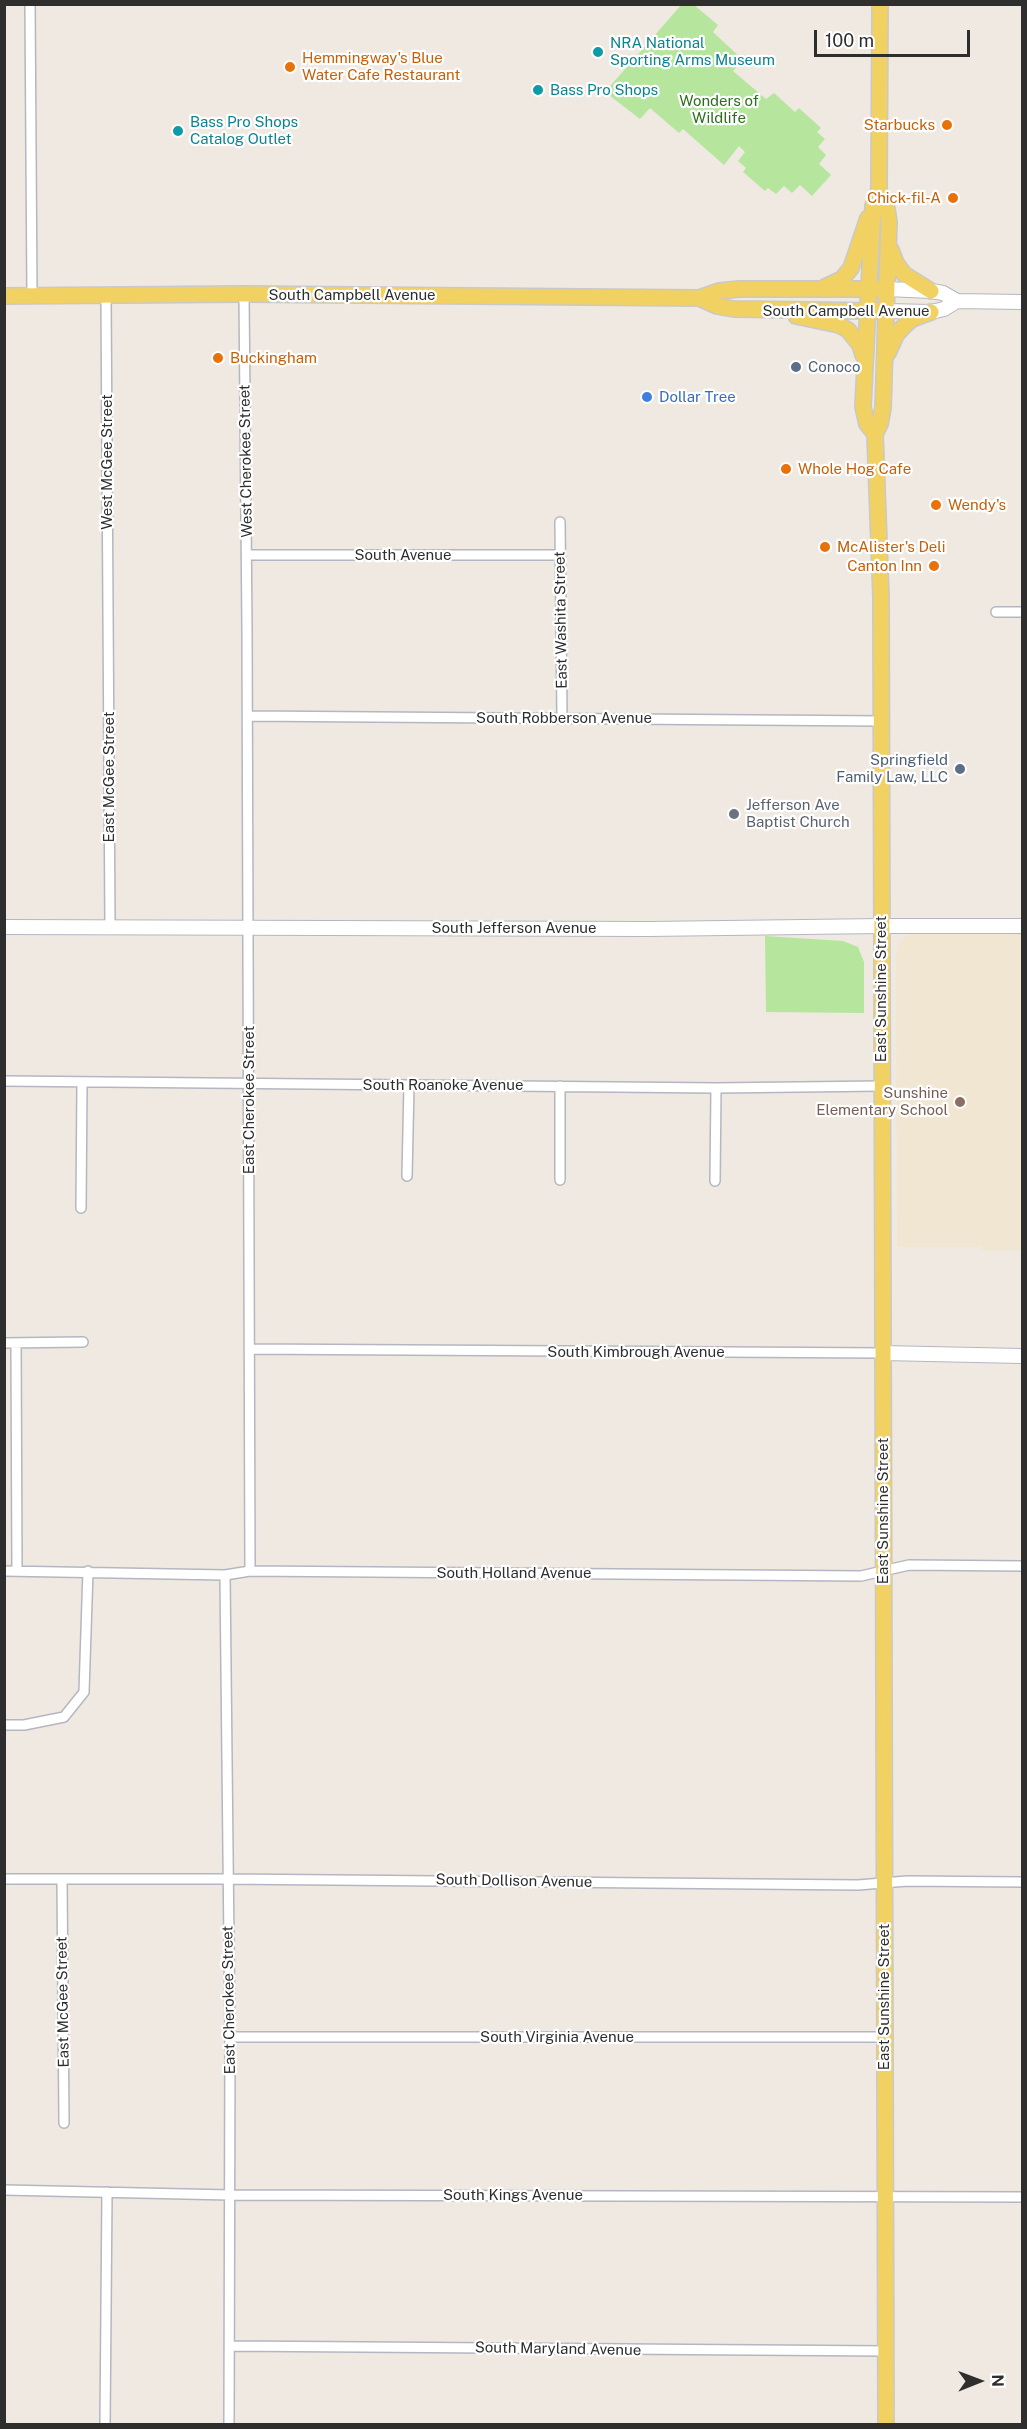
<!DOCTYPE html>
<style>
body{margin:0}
#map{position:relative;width:1027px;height:2429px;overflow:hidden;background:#efe9e1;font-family:"Public Sans",sans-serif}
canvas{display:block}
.frame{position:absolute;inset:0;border:6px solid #2e2e2e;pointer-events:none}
.north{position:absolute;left:949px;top:2351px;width:60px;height:60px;-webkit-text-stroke:4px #fff;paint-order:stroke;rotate:89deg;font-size:16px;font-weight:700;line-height:24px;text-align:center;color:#2e2e2e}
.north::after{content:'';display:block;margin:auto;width:21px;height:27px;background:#2e2e2e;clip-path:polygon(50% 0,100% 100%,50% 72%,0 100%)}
.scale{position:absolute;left:814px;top:30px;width:156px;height:27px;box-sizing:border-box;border:3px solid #2e2e2e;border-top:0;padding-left:8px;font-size:18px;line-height:21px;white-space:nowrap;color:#2e2e2e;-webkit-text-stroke:4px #fff;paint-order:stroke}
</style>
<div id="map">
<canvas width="1027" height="2429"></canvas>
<div class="frame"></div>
<div class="north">N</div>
<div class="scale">100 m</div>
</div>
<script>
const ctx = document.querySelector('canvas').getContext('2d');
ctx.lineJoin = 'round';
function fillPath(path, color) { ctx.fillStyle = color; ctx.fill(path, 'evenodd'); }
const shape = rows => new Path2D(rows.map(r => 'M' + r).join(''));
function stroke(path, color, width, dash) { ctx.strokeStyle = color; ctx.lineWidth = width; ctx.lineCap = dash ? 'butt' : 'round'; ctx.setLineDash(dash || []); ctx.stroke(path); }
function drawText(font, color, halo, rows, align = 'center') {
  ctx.font = font + ' "Public Sans",sans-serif'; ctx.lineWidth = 4.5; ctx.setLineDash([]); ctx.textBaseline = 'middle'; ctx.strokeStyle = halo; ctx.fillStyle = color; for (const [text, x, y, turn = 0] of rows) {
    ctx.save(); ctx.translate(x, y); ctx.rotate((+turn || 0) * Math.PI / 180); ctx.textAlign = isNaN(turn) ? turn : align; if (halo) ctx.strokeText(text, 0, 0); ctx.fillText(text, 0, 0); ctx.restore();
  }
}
const education = shape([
 [1022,932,1022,1250,982,1250,982,1247,897,1247,896,957,900,941,912,933]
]);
const green = shape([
 [682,4,694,5,718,25,713,32,743,60,733,71,766,99,774,93,795,112,799,108,821,128,817,132,825,139,818,147,826,155,819,164,831,175,812,196,800,185,792,193,784,186,776,194,768,188,765,191,743,172,746,168,738,161,745,152,739,146,724,165,683,129,679,133,650,108,640,119,605,92],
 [765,936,843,941,858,947,864,962,864,1013,766,1012]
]);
const street = shape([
 [30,4,32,296],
 [244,294,247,629,250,1571],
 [106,296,110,926],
 [560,522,562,718],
 [247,555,560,555],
 [996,612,1022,612],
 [248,716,881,721],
 [4,1081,716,1088,881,1086],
 [407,1176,409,1085],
 [560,1180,560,1086],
 [715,1181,716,1088],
 [81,1208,82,1083],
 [4,1343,83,1342],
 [16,1343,17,1571],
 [249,1349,882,1353],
 [4,1571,225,1575,250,1571,861,1576,909,1565,1022,1566],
 [225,1575,230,2037,229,2424],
 [4,1725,24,1725,64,1717,84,1692,88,1571],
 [4,1879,227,1879,858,1885,907,1881,1022,1882],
 [62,1880,64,2123],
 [230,2037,884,2037],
 [4,2190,230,2195,1022,2197],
 [230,2346,886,2351],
 [105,2424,107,2192]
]);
const secondary = shape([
 [887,289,931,291,943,293,957,301,1022,302],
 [886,311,931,312,944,309,957,301],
 [4,927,648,929,881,926,1022,926],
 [882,1353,1022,1356]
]);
const primary = shape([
 [879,190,887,209,889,222,883,408,880,424,875,434,881,598,886,2424],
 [891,250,896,263,904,274,931,291],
 [825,287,842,279,851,268,868,218],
 [4,296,244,294,699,298,719,291,739,289,887,289],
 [699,298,717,306,734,309,877,311],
 [796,316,839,325,848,330,860,345,863,355],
 [888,353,896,335,903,327,912,319,931,312],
 [875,434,867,424,863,407,873,206,879,190,880,4]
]);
const markers = [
 [598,52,6,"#0f9aa8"],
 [290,67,6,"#e8710a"],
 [538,90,6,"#0f9aa8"],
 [947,125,6,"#e8710a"],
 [178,131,6,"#0f9aa8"],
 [953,198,6,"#e8710a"],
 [218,358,6,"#e8710a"],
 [796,367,6,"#5c6f8a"],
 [647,397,6,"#3f7fe0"],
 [786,469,6,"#e8710a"],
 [936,505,6,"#e8710a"],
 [825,547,6,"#e8710a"],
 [934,566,6,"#e8710a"],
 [960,769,6,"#5c6f8a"],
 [734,814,6,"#6b7280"],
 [960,1102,6,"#8d6e63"]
];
const cultureNames = [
 ["NRA National",610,43],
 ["Sporting Arms Museum",610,60],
 ["Bass Pro Shops",550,90],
 ["Bass Pro Shops",190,122],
 ["Catalog Outlet",190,139]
];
const foodNames = [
 ["Hemmingway's Blue",302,58],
 ["Water Cafe Restaurant",302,75],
 ["Starbucks",935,125,"right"],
 ["Chick-fil-A",941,198,"right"],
 ["Buckingham",230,358],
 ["Whole Hog Cafe",798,469],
 ["Wendy's",948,505],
 ["McAlister's Deli",837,547],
 ["Canton Inn",922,566,"right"]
];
const parkNames = [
 ["Wonders of",719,101],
 ["Wildlife",719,118]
];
const streetNames = [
 ["South Campbell Avenue",352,295],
 ["South Campbell Avenue",846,311],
 ["West Cherokee Street",246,461,-91],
 ["West McGee Street",107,462,-90],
 ["South Avenue",403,555],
 ["East Washita Street",561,620,-91],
 ["South Robberson Avenue",564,718],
 ["East McGee Street",109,777,-90],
 ["South Jefferson Avenue",514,928],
 ["East Sunshine Street",881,989,-90],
 ["South Roanoke Avenue",443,1085],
 ["East Cherokee Street",249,1100,-90],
 ["South Kimbrough Avenue",636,1352],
 ["East Sunshine Street",883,1511,-90],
 ["South Holland Avenue",514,1573],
 ["South Dollison Avenue",514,1881,1],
 ["East Sunshine Street",884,1997,-90],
 ["East Cherokee Street",229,2000,-91],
 ["East McGee Street",63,2002,-91],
 ["South Virginia Avenue",557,2037],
 ["South Kings Avenue",513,2195],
 ["South Maryland Avenue",558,2349,1]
];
const serviceNames = [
 ["Conoco",808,367],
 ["Springfield",948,760,"right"],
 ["Family Law, LLC",948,777,"right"]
];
const shopNames = [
 ["Dollar Tree",659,397]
];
const worshipNames = [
 ["Jefferson Ave",746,805],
 ["Baptist Church",746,822]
];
const educationNames = [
 ["Sunshine",948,1093],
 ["Elementary School",948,1110]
];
fillPath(education, '#f0e6d1');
fillPath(green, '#b6e59e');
stroke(street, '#b4b7c1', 12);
stroke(secondary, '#b4b7c1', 16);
stroke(primary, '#c9c9c9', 18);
stroke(street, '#fff', 9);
stroke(secondary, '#fff', 14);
stroke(primary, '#f2d163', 15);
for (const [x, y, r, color] of markers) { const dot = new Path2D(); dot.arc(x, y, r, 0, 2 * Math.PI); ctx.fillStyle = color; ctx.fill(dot); stroke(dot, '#fff', 2); }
drawText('15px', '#0d838f', '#fff', cultureNames, 'left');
drawText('15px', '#c56008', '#fff', foodNames, 'left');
drawText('15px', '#2c6e1b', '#fff', parkNames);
drawText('15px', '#2e2e2e', '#fff', streetNames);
drawText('15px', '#4e5e75', '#fff', serviceNames, 'left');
drawText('15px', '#366cbe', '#fff', shopNames, 'left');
drawText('15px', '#5b616d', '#fff', worshipNames, 'left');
drawText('15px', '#785e54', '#fff', educationNames, 'right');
</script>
